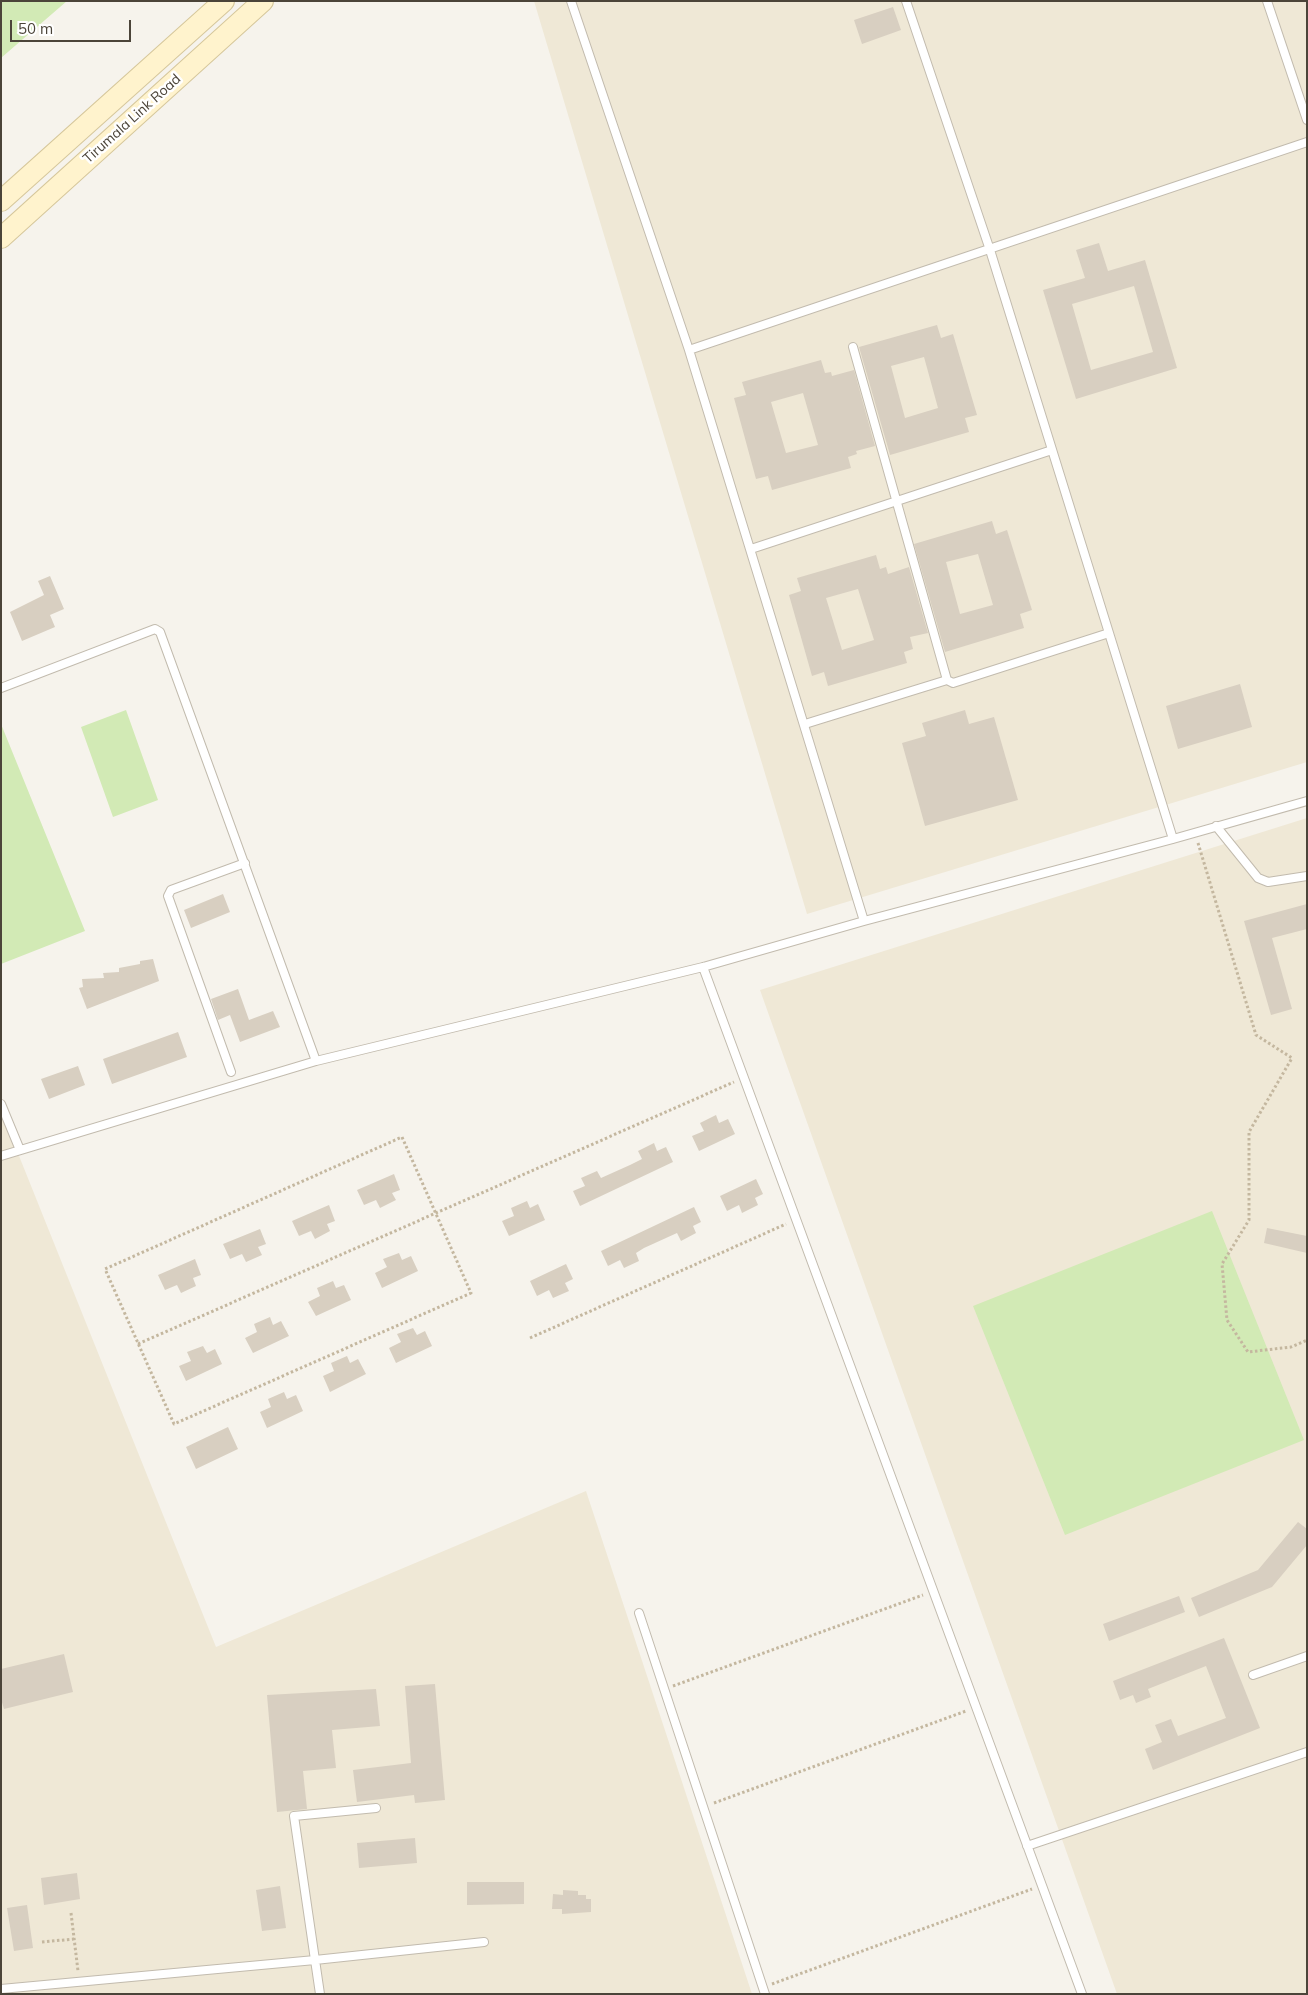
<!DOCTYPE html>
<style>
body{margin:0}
#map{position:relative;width:1308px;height:1995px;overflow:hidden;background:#f6f3ec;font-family:Mulish,sans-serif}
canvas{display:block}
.frame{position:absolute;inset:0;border:2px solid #4b4439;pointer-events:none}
.scale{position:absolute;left:10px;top:20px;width:121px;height:22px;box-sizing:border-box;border:2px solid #4b4439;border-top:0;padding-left:6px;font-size:15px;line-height:18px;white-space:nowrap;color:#4b4439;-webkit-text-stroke:4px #fff;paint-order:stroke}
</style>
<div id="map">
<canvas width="1308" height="1995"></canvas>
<div class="frame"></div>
<div class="scale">50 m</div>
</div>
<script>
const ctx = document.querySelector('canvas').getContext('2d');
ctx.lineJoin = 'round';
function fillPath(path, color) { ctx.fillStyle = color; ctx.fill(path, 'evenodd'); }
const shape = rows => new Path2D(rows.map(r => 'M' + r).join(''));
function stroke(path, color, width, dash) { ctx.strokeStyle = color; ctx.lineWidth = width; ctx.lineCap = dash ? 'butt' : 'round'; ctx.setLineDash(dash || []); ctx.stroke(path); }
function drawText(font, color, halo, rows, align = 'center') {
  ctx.font = font + ' Mulish,sans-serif'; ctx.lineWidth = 5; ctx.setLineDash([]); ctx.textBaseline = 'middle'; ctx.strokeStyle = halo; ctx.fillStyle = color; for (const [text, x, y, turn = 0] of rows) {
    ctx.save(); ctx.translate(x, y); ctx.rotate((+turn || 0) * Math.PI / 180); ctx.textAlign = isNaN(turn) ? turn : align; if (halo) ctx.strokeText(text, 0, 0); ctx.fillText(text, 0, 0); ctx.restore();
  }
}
const education = shape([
 [534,1,1307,1,1307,762,807,914],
 [1307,818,1307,1994,1117,1994,760,990],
 [1,1111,216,1647,586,1491,752,1994,1,1994]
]);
const green = shape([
 [1,1,67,1,1,58],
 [126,710,158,800,113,817,81,727],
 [1,724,85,931,1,964],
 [1212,1211,1304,1440,1065,1535,973,1306]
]);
const building = shape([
 [893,7,901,30,862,44,854,20],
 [1099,243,1108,271,1145,260,1177,368,1076,399,1043,290,1085,278,1076,250],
 [1134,286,1153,352,1091,370,1072,304],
 [937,325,941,338,953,334,977,415,965,418,969,432,890,455,859,347],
 [924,357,938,408,905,418,891,366],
 [821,360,825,373,831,372,832,376,854,370,875,446,856,451,857,454,848,457,851,468,772,490,768,476,756,479,734,398,746,395,742,382],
 [803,393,818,445,786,453,771,402],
 [992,521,996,534,1007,530,1032,610,1020,614,1024,628,945,652,914,544],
 [978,554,993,605,960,614,946,562],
 [876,555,880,569,886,567,888,574,909,567,928,633,910,637,913,649,904,652,907,663,828,686,824,672,812,676,789,595,801,591,797,578],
 [858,589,874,640,842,650,826,598],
 [50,576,64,609,50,615,55,627,22,641,10,612,44,595,38,581],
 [1240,684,1252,727,1178,749,1166,706],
 [965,710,969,724,994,717,1018,800,925,826,902,743,926,736,922,723],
 [223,894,230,912,191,928,184,910],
 [1307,904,1307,929,1272,938,1292,1009,1271,1015,1244,921],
 [153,959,159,981,87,1009,79,988,83,987,82,979,104,978,103,973,119,972,119,968,140,964,140,961],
 [238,989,249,1020,273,1011,280,1027,240,1042,230,1015,218,1020,211,999],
 [178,1032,187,1057,112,1084,103,1059],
 [78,1066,85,1085,49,1099,41,1079],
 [716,1115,719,1123,728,1119,735,1134,699,1151,692,1136,704,1131,700,1123],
 [654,1143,657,1151,666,1147,673,1162,580,1206,573,1191,585,1186,581,1178,597,1171,601,1178,630,1165,642,1159,638,1151],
 [394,1174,400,1190,392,1193,396,1200,380,1208,376,1200,364,1205,357,1190],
 [756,1179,763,1194,755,1198,758,1205,742,1213,739,1205,727,1211,720,1196],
 [527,1201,530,1208,538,1204,545,1220,509,1236,502,1221,514,1216,511,1208],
 [329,1205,335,1221,327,1224,330,1231,315,1239,311,1231,299,1236,292,1221],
 [694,1207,701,1222,693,1226,696,1233,681,1241,677,1233,644,1248,636,1253,639,1261,624,1268,620,1260,608,1266,601,1251],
 [1267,1228,1307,1236,1307,1253,1264,1243],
 [260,1229,266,1244,258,1247,262,1255,246,1262,242,1254,230,1259,223,1244],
 [399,1253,402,1260,411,1256,418,1271,382,1288,375,1273,387,1267,383,1259],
 [195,1259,201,1275,193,1278,196,1286,181,1293,177,1285,165,1290,158,1275],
 [566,1264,573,1279,565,1283,569,1291,553,1298,549,1290,537,1296,530,1281],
 [333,1281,336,1288,344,1285,351,1300,316,1316,308,1302,320,1296,317,1288],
 [270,1317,273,1325,281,1321,289,1336,253,1353,245,1338,257,1332,254,1324],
 [413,1328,417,1335,425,1331,432,1346,396,1363,389,1348,401,1342,397,1334],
 [203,1346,207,1353,215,1349,222,1364,186,1381,179,1366,191,1361,187,1352],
 [347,1356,350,1363,358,1359,366,1374,330,1392,323,1376,334,1371,331,1363],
 [284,1392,287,1399,296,1395,303,1411,267,1428,260,1412,271,1407,268,1399],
 [228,1427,238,1449,196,1469,186,1447],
 [1298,1522,1307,1529,1307,1545,1272,1587,1199,1617,1191,1598,1258,1570],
 [1179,1596,1185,1612,1109,1641,1103,1624],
 [1224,1638,1260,1728,1153,1770,1145,1749,1162,1742,1155,1725,1171,1719,1178,1736,1226,1718,1206,1666,1148,1689,1151,1697,1136,1703,1133,1695,1120,1700,1113,1681],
 [64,1654,73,1692,4,1709,1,1699,1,1669],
 [435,1684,445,1800,415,1803,414,1795,357,1802,353,1770,411,1763,405,1686],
 [376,1689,380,1726,332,1730,336,1768,303,1771,307,1809,277,1812,267,1695],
 [415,1838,417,1863,359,1868,357,1843],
 [77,1873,80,1899,44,1905,41,1878],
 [467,1882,524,1882,524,1904,467,1905],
 [280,1886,286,1928,262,1931,256,1890],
 [563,1890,578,1891,578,1895,586,1895,586,1899,591,1899,591,1912,562,1914,562,1909,552,1909,553,1894,563,1895],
 [27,1905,33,1948,14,1951,7,1908]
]);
const path = shape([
 [1198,843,1256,1035,1292,1058,1249,1132,1249,1220,1222,1264,1227,1320,1248,1352,1291,1347,1307,1340],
 [402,1137,471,1293,174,1424,105,1269,402,1137],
 [530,1338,786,1224],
 [138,1344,734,1082],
 [673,1686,923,1595],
 [714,1803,966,1711],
 [71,1913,78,1971],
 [42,1942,74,1939],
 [772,1984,1032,1889]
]);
const lane = shape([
 [571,1,689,350,864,921],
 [906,1,990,250,1173,839],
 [1267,1,1307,120],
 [853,347,947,680,953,683,1109,633],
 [689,350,1307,142],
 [751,549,1052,450],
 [1,688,155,629,160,632,316,1061],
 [805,724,947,680],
 [1216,826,1258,878,1268,882,1307,876],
 [703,967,1082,1994],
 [231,1072,168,896,171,890,245,863],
 [1,1104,20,1150],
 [1,1156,316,1061,703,967,864,921,1173,839,1307,801],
 [639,1613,765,1994],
 [1253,1675,1307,1656],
 [376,1808,294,1816,315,1960,484,1942],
 [1027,1846,1307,1752],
 [1,1989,315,1960,320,1994]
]);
const secondary = shape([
 [1,201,224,1],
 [1,238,263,1]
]);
const streetNames = [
 ["Tirumala Link Road",132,119,-42]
];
fillPath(education, '#efe8d6');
fillPath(green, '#d2eab5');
fillPath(building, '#d8cfc1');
stroke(lane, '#c2bbae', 10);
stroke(secondary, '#d6c79b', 22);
stroke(path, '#c4b79f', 3, [2.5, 2.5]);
stroke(lane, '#fff', 8);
stroke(secondary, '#fff3cd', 20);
drawText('14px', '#4b4439', '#fff', streetNames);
</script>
